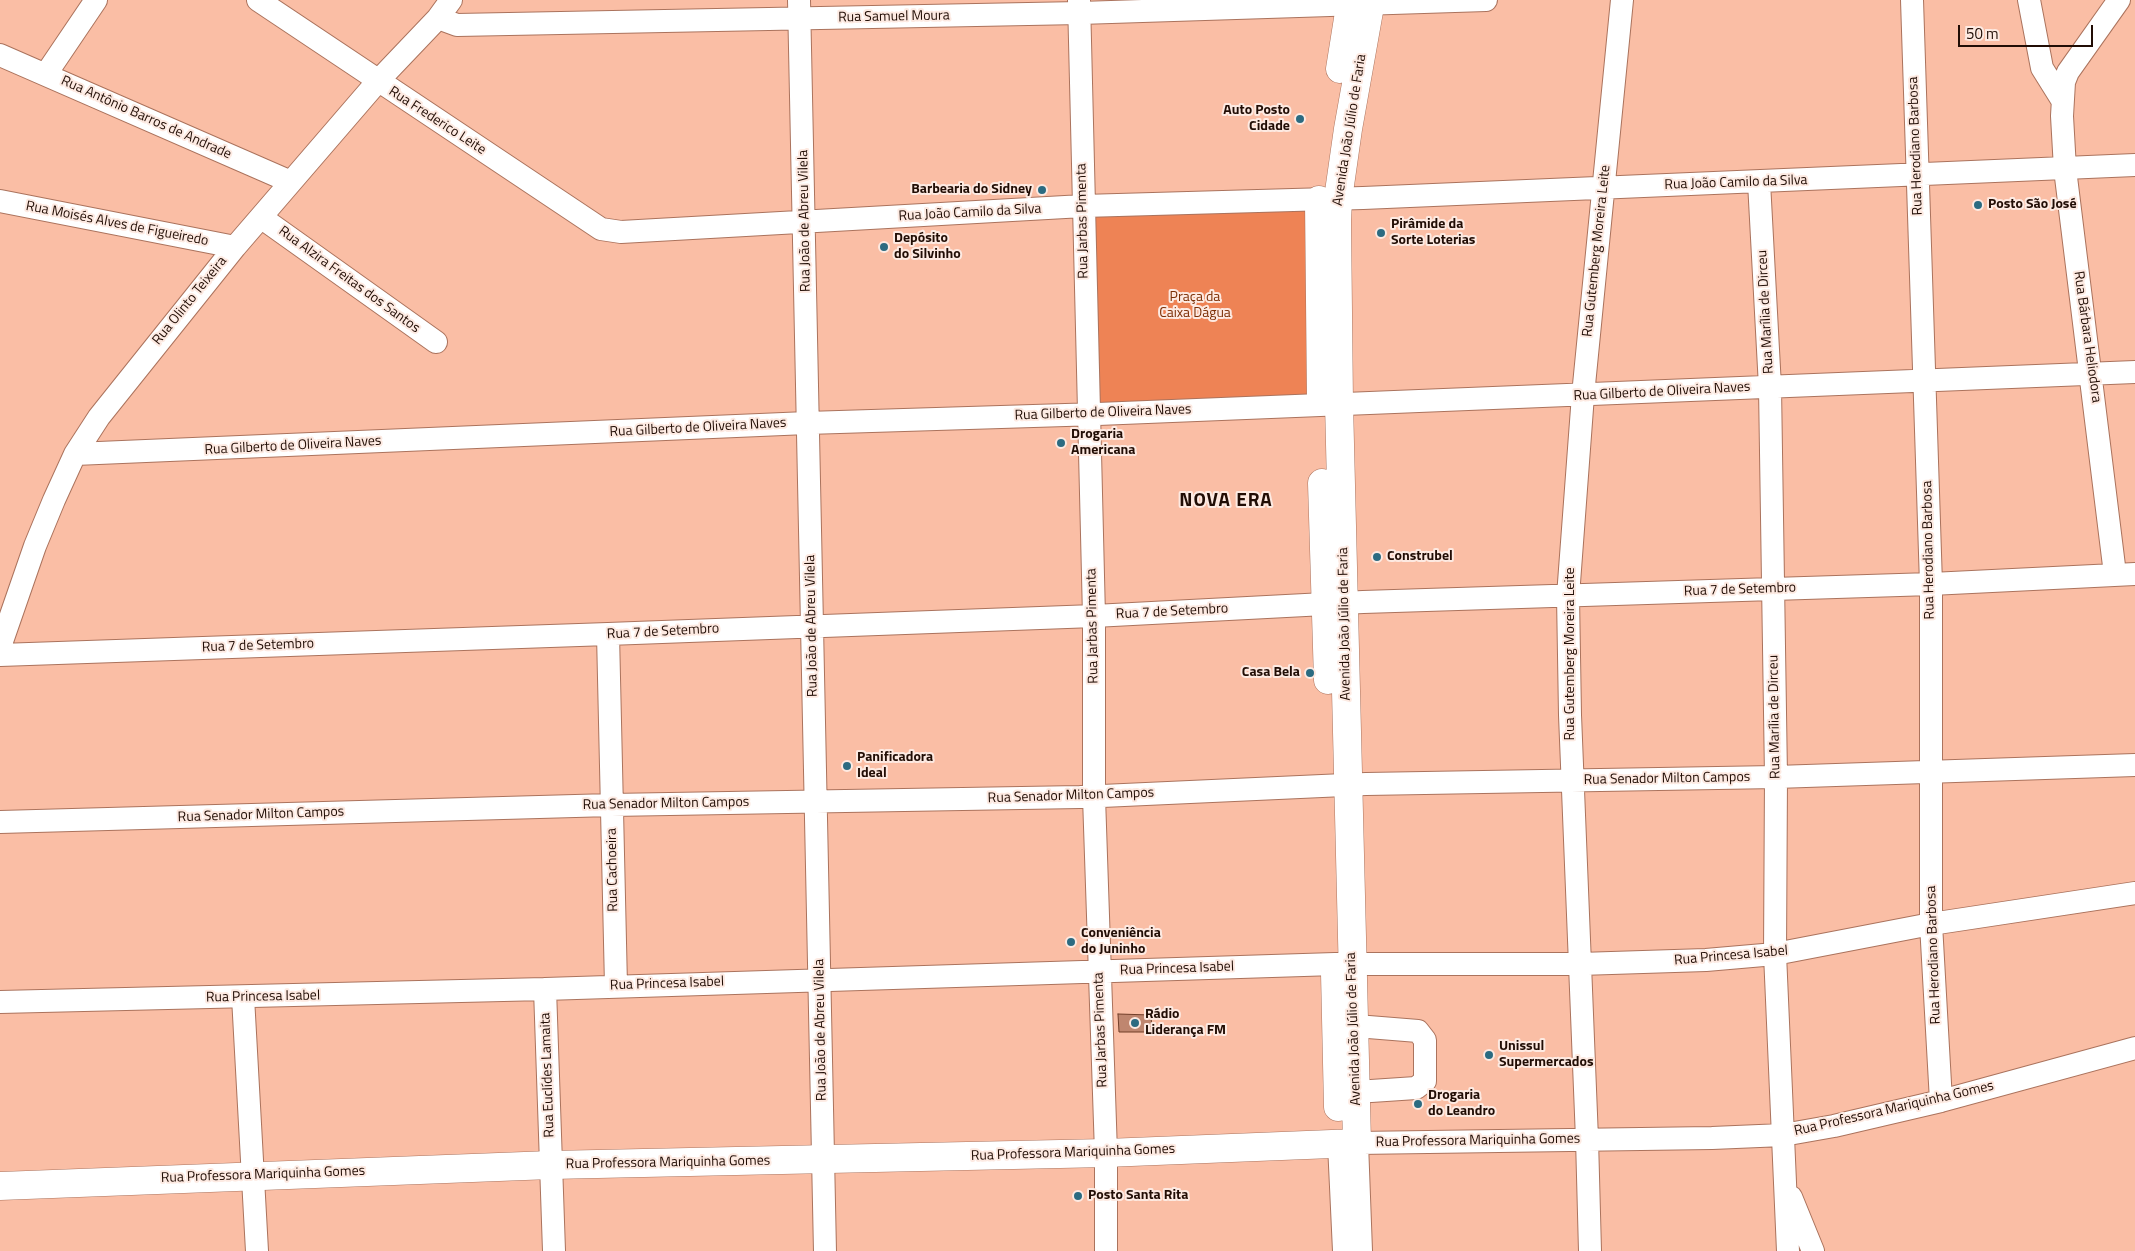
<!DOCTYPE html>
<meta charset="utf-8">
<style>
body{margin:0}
#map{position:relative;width:2135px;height:1251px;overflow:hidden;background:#fabea5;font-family:"Titillium Web",sans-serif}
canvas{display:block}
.scale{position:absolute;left:1958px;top:25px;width:135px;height:22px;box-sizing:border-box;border:2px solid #210d05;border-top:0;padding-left:6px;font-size:15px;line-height:18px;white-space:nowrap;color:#210d05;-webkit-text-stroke:4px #fdeae2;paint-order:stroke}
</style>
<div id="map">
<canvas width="2135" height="1251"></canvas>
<div class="scale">50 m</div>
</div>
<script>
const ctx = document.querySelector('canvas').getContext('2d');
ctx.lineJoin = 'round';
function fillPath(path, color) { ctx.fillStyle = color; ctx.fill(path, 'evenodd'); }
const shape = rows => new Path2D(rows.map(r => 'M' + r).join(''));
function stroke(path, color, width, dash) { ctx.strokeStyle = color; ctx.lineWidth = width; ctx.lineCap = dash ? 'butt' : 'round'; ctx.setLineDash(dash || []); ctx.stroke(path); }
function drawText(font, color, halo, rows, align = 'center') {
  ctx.font = font + ' "Titillium Web",sans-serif'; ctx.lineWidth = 4; ctx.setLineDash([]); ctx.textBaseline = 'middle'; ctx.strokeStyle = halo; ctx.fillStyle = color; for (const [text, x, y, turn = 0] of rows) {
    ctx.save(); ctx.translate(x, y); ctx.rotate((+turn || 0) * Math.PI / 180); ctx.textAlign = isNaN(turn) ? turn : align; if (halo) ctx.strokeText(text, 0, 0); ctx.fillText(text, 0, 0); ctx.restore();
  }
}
const green = shape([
 [1315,206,1316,400,1090,404,1090,213]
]);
const building = shape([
 [1118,1014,1151,1015,1152,1032,1119,1032,1118,1014]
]);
const minor = shape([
 [258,0,601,229,621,232,1083,206,1363,198,2135,165],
 [799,0,825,1251],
 [1079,0,1094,616,1094,797,1106,1153,1106,1251],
 [1912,0,1931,584,1931,924,1941,1101],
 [2029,0,2042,68,2062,100],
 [438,18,457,25,1080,13,1486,0],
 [0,55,291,182],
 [46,74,96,0],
 [1759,182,1770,387,1776,777,1775,954,1788,1251],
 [0,201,235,247],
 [262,218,436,342],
 [75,454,807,423,1098,414,2135,372],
 [2115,574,2065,169,2062,116,2064,82,2068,72,2119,0],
 [608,634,616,986],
 [0,647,35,546,54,500,75,454,99,417,235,247,378,81,438,18,451,0],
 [0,655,608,634,1094,616,1363,602,1931,584,2135,574],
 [0,822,611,805,1080,797,1366,784,1776,777,2135,765],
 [545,989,554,1251],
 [243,997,257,1251],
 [0,1002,545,989,1335,964,1580,964,1706,960,1775,954,1931,924,2135,893],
 [1356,1026,1418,1031,1425,1040,1425,1081,1416,1088,1356,1092],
 [1339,1144,1344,1251],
 [1791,1197,1813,1251],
 [1361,1251,1357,1143,1712,1138,1783,1135,1834,1126,1941,1101,2135,1048],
 [1590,1251,1587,1139,1570,715,1568,596,1583,395,1622,0]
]);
const major = shape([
 [1340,69,1351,0],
 [1319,200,1321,400],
 [1322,483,1328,680],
 [1335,973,1338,1107],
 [0,1186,551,1165,1106,1153,1357,1143,1339,403,1337,221,1338,199,1348,129,1371,0]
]);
const markers = [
 [1300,119,5,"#2c6b81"],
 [1042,190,5,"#2c6b81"],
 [1978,205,5,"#2c6b81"],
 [1381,233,5,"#2c6b81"],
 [884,247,5,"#2c6b81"],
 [1061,443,5,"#2c6b81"],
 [1377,557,5,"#2c6b81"],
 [1310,673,5,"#2c6b81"],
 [847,766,5,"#2c6b81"],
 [1071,942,5,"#2c6b81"],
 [1135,1023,5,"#2c6b81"],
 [1489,1055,5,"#2c6b81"],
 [1418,1104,5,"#2c6b81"],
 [1078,1196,5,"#2c6b81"]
];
const streetNames = [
 ["Rua Samuel Moura",894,17,-1],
 ["Rua Antônio Barros de Andrade",146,118,24],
 ["Rua Frederico Leite",437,121,33],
 ["Avenida João Júlio de Faria",1350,130,-81],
 ["Rua Herodiano Barbosa",1916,146,-92],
 ["Rua João Camilo da Silva",1736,183,-2],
 ["Rua João Camilo da Silva",970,213,-3],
 ["Rua João de Abreu Vilela",805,221,-91],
 ["Rua Jarbas Pimenta",1083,221,-91],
 ["Rua Moisés Alves de Figueiredo",117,224,11],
 ["Rua Gutemberg Moreira Leite",1597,251,-84],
 ["Rua Alzira Freitas dos Santos",349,280,36],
 ["Rua Olinto Teixeira",190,301,-51],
 ["Rua Marília de Dirceu",1766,312,-93],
 ["Rua Bárbara Heliodora",2087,337,82],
 ["Rua Gilberto de Oliveira Naves",1662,392,-3],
 ["Rua Gilberto de Oliveira Naves",1103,413,-2],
 ["Rua Gilberto de Oliveira Naves",698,428,-3],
 ["Rua Gilberto de Oliveira Naves",293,446,-3],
 ["Rua Herodiano Barbosa",1929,550,-91],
 ["Rua 7 de Setembro",1740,590,-2],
 ["Rua 7 de Setembro",1172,612,-3],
 ["Avenida João Júlio de Faria",1345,624,-91],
 ["Rua João de Abreu Vilela",812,626,-91],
 ["Rua Jarbas Pimenta",1093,626,-91],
 ["Rua 7 de Setembro",663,632,-3],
 ["Rua 7 de Setembro",258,646,-2],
 ["Rua Gutemberg Moreira Leite",1571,654,-90],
 ["Rua Marília de Dirceu",1775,717,-91],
 ["Rua Senador Milton Campos",1667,779,-1],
 ["Rua Senador Milton Campos",1071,796,-2],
 ["Rua Senador Milton Campos",666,804,-1],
 ["Rua Senador Milton Campos",261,815,-2],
 ["Rua Cachoeira",613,870,-91],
 ["Rua Herodiano Barbosa",1934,955,-92],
 ["Rua Princesa Isabel",1731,956,-5],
 ["Rua Princesa Isabel",1177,969,-2],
 ["Rua Princesa Isabel",667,984,-2],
 ["Rua Princesa Isabel",263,997,-1],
 ["Avenida João Júlio de Faria",1354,1029,-92],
 ["Rua João de Abreu Vilela",821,1030,-91],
 ["Rua Jarbas Pimenta",1101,1030,-92],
 ["Rua Euclídes Lamaita",548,1075,-92],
 ["Rua Professora Mariquinha Gomes",1894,1109,-13],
 ["Rua Professora Mariquinha Gomes",1478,1141,-1],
 ["Rua Professora Mariquinha Gomes",1073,1153,-2],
 ["Rua Professora Mariquinha Gomes",668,1163,-1],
 ["Rua Professora Mariquinha Gomes",263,1175,-2]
];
const poiNames = [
 ["Auto Posto",1290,111,"right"],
 ["Cidade",1290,127,"right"],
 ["Barbearia do Sidney",1032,190,"right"],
 ["Posto São José",1988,205],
 ["Pirâmide da",1391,225],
 ["Sorte Loterias",1391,241],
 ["Depósito",894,239],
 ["do Silvinho",894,255],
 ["Drogaria",1071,435],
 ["Americana",1071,451],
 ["Construbel",1387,557],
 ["Casa Bela",1300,673,"right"],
 ["Panificadora",857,758],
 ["Ideal",857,774],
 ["Conveniência",1081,934],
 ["do Juninho",1081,950],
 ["Rádio",1145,1015],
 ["Liderança FM",1145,1031],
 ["Unissul",1499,1047],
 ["Supermercados",1499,1063],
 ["Drogaria",1428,1096],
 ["do Leandro",1428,1112],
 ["Posto Santa Rita",1088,1196]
];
const parkNames = [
 ["Praça da",1195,298],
 ["Caixa Dágua",1195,314]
];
const districtNames = [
 ["NOVA ERA",1226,501]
];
fillPath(green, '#ee8355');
fillPath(building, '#bf866f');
stroke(building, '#713e29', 1);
stroke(minor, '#ab735d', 24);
stroke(major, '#ab735d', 29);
stroke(minor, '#fff', 22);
stroke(major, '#fff', 28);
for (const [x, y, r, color] of markers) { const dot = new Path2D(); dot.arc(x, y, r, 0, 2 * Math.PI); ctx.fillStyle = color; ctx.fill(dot); stroke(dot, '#fdeae2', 2); }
drawText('14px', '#210d05', '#fdeae2', streetNames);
drawText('bold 14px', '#210d05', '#fdeae2', poiNames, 'left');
drawText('14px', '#7c2f06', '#fdeae2', parkNames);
ctx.letterSpacing = '1px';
drawText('bold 19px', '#210d05', '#fdeae2', districtNames);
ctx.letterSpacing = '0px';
</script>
